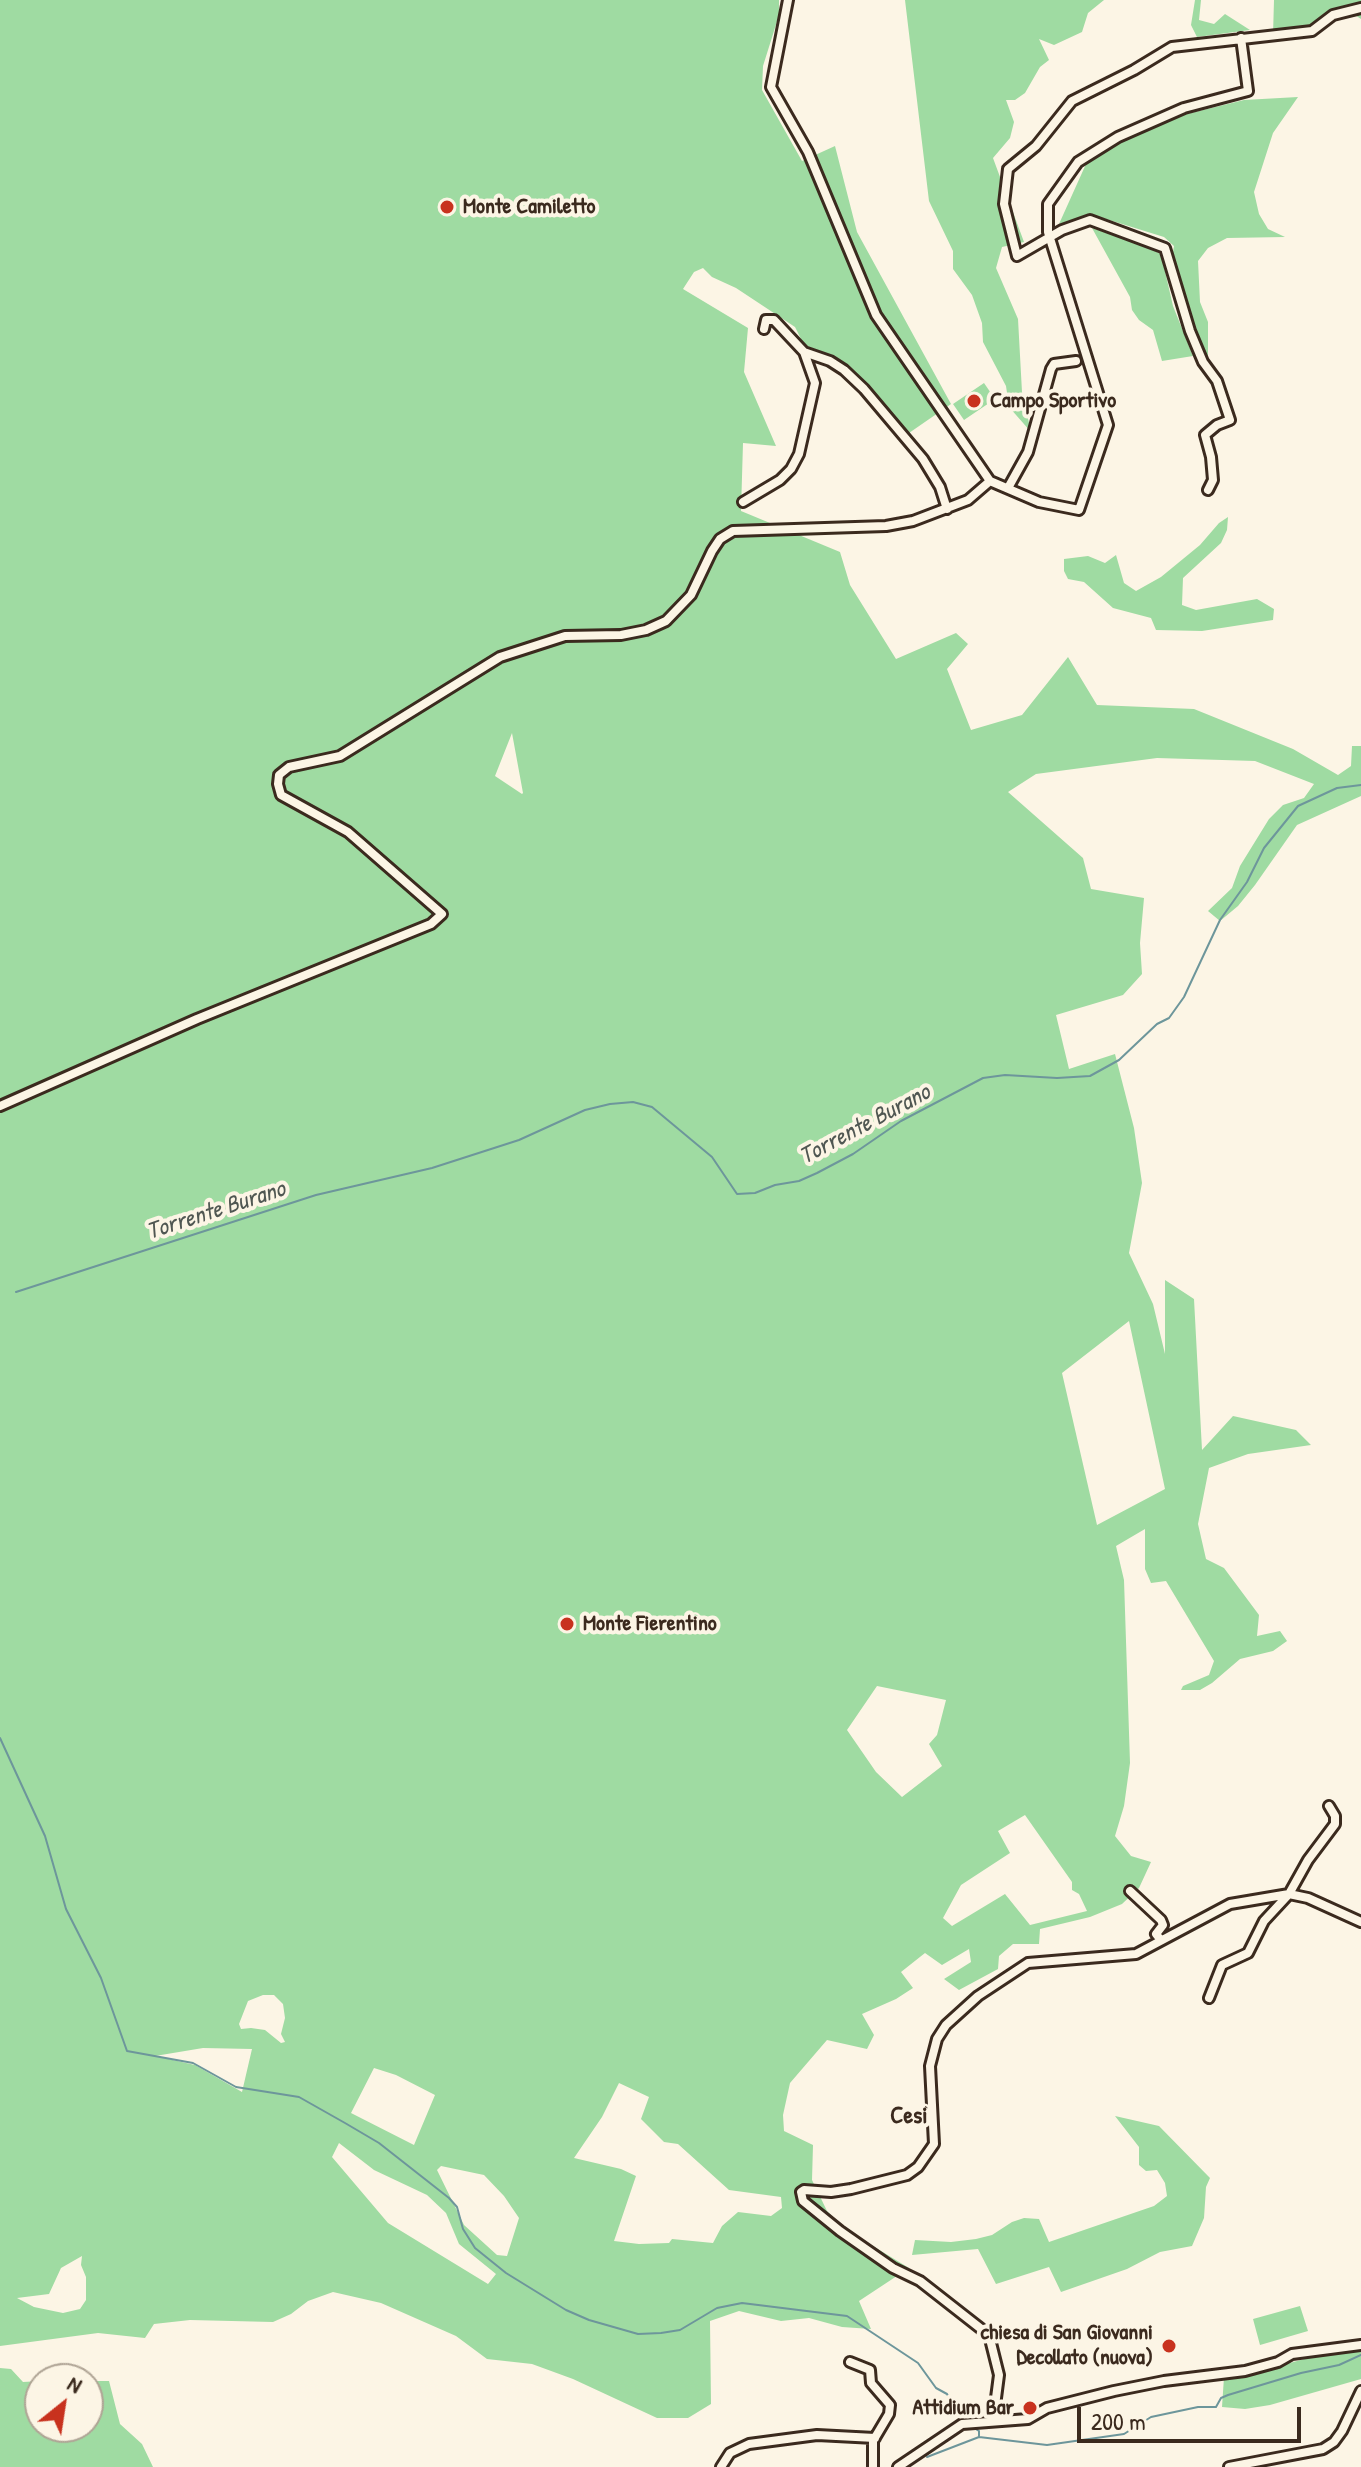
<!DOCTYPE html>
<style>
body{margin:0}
#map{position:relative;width:1361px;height:2467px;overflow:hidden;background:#fcf5e5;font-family:"Patrick Hand",sans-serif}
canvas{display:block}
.north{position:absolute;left:24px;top:2363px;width:80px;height:80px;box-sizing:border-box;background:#fcf5e5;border:2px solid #afa495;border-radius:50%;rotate:30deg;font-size:22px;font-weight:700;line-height:32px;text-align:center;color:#3b2a1e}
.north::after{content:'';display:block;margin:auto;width:28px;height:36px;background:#c8321e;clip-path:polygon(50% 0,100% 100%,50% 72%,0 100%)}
.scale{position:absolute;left:1077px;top:2407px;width:224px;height:36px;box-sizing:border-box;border:4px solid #3b2a1e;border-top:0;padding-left:10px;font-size:24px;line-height:28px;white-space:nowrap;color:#3b2a1e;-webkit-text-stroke:6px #fcf5e5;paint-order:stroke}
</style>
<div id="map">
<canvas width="1361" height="2467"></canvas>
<div class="north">N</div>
<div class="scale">200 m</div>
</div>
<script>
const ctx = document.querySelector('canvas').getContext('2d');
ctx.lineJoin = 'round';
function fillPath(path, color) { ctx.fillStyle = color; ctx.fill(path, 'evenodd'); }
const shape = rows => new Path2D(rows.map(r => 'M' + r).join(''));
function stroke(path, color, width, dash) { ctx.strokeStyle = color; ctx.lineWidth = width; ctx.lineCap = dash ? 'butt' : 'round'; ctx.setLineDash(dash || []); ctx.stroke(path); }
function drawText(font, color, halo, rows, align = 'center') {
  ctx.font = font + ' "Patrick Hand",sans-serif'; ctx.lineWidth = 8; ctx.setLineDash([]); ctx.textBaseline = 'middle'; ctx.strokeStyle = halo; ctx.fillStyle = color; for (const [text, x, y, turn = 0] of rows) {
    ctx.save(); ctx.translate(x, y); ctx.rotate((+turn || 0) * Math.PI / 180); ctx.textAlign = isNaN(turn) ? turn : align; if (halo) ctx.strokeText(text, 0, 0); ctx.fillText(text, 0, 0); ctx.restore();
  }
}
const green = shape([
 [0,0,779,0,779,15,763,66,762,90,802,161,835,146,857,232,951,404,909,433,845,368,805,347,795,327,736,288,712,277,703,268,694,272,683,289,748,328,744,372,776,446,743,443,741,511,840,552,850,585,896,659,956,633,968,644,947,669,971,730,1022,715,1068,657,1097,705,1194,709,1293,749,1338,775,1351,766,1352,746,1361,746,1361,796,1297,825,1255,885,1238,906,1220,921,1208,911,1232,888,1240,866,1269,819,1283,805,1304,798,1314,784,1255,761,1157,758,1036,774,1008,792,1083,858,1091,889,1144,898,1140,943,1142,974,1123,995,1056,1015,1069,1069,1115,1054,1134,1128,1142,1183,1129,1253,1153,1304,1165,1354,1165,1280,1194,1299,1202,1450,1233,1416,1296,1430,1311,1445,1248,1454,1209,1468,1198,1524,1206,1559,1224,1568,1259,1615,1257,1636,1280,1631,1287,1641,1273,1651,1240,1659,1212,1683,1200,1690,1181,1690,1183,1686,1209,1675,1214,1661,1166,1581,1151,1583,1145,1569,1145,1529,1116,1546,1124,1580,1130,1763,1124,1806,1115,1836,1131,1856,1151,1862,1139,1888,1122,1904,1090,1917,1040,1929,1039,1944,1013,1944,999,1956,998,1969,959,1990,944,1979,971,1962,969,1949,942,1965,925,1953,901,1972,913,1988,896,1999,862,2014,874,2035,867,2049,827,2040,790,2083,783,2115,784,2131,813,2145,812,2180,827,2211,845,2229,909,2268,859,2301,871,2329,842,2327,809,2318,781,2321,739,2311,710,2321,711,2404,688,2418,657,2418,573,2379,532,2364,487,2359,456,2336,381,2303,333,2292,308,2301,291,2314,273,2322,190,2320,154,2324,145,2338,98,2333,0,2346],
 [512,733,523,793,522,794,495,776],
 [1129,1321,1165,1489,1097,1525,1062,1373],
 [877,1686,946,1700,937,1735,929,1744,942,1766,902,1797,876,1772,847,1730],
 [1025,1815,1072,1882,1072,1890,1079,1894,1087,1911,1030,1925,1005,1894,952,1926,943,1918,961,1885,1010,1853,998,1831],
 [263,1995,274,1995,283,2004,285,2018,281,2034,285,2042,281,2043,265,2030,251,2028,241,2029,239,2024,248,2001],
 [203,2048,252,2049,242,2092,195,2065,155,2056],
 [374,2068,396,2075,435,2095,414,2145,351,2113],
 [619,2083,649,2097,641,2119,664,2142,678,2144,729,2190,781,2197,782,2208,771,2216,738,2212,722,2226,713,2243,672,2239,669,2243,639,2244,614,2241,636,2176,621,2169,574,2158,602,2117],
 [339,2143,374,2170,427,2195,446,2213,459,2244,496,2274,488,2284,388,2223,332,2157],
 [441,2166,484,2175,504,2196,519,2218,507,2256,497,2255,464,2225,437,2170],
 [82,2256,81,2265,86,2277,86,2300,80,2309,63,2313,34,2307,17,2298,49,2294,61,2268],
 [905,0,1104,0,1088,13,1082,32,1054,45,1039,39,1049,60,1040,67,1025,93,1015,100,1006,100,1014,122,1010,138,993,158,1024,242,1002,247,996,268,1018,319,1022,392,1031,432,1009,407,1006,386,983,342,982,323,972,295,953,269,953,251,929,201],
 [1195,0,1201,0,1199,20,1214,24,1225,14,1250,30,1197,37,1191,25],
 [1274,0,1361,0,1361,19,1349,11,1301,32,1273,35],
 [1298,97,1273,133,1254,192,1259,214,1268,229,1285,237,1227,238,1208,248,1198,261,1200,302,1208,322,1208,363,1192,327,1172,258,1174,246,1164,237,1093,215,1059,224,1086,164,1093,155,1142,125,1244,100],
 [1092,228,1140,244,1161,254,1173,306,1193,356,1162,361,1153,330,1139,320,1132,310,1130,297],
 [984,383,995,399,964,420,953,404],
 [1228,517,1227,530,1221,543,1183,578,1182,605,1196,610,1257,599,1274,609,1273,620,1202,631,1156,630,1151,618,1113,608,1084,582,1068,579,1064,571,1064,559,1088,556,1105,563,1116,555,1124,583,1136,591,1161,577,1200,545,1219,523],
 [1115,2116,1159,2126,1210,2178,1206,2187,1204,2218,1192,2246,1160,2252,1127,2269,1061,2292,1049,2267,996,2284,978,2249,912,2255,915,2240,951,2242,976,2239,992,2235,1012,2222,1024,2218,1039,2219,1049,2242,1154,2206,1167,2196,1165,2183,1157,2170,1146,2171,1139,2165,1139,2147],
 [1300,2306,1308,2331,1260,2345,1253,2319],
 [1361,2346,1361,2379,1270,2405,1245,2409,1222,2407,1224,2377,1255,2373,1325,2353],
 [0,2368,11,2369,23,2382,40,2381,40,2427,88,2427,88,2381,109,2381,120,2424,142,2444,153,2467,0,2467]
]);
const stream = shape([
 [16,1292,316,1195,432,1168,519,1140,585,1110,610,1104,633,1102,652,1107,712,1157,737,1194,755,1193,775,1185,799,1181,817,1173,853,1154,901,1121,983,1078,1005,1075,1057,1078,1090,1076,1119,1060,1157,1024,1169,1018,1184,997,1220,920,1247,882,1264,848,1298,806,1337,788,1361,785],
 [0,1738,45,1836,66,1909,101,1978,127,2051,193,2063,236,2087,299,2097,345,2123,379,2143,449,2198,457,2207,463,2229,475,2248,506,2273,566,2310,589,2320,638,2334,661,2333,680,2330,717,2308,742,2303,847,2316,918,2363,936,2388,947,2394,951,2401],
 [974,2428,979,2431,979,2436],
 [927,2457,979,2437,1047,2445,1124,2434,1151,2417,1198,2407,1216,2407,1221,2398,1228,2395,1301,2373,1339,2365,1361,2355]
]);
const minor = shape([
 [788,0,771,87,808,152,876,315,990,481,1039,502,1079,510,1108,425,1048,232,1048,204,1078,162,1118,137,1184,108,1248,91,1241,38],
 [804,352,830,361,844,370,864,389,923,459,940,487,947,509],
 [1008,488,1028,452,1051,369,1054,364,1076,361],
 [1208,490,1213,480,1211,457,1205,435,1217,425,1230,420,1217,381,1203,362,1190,331,1165,248,1090,220,1062,230,1017,256,1004,204,1008,169,1036,146,1072,101,1134,70,1172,47,1312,31,1333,15,1361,8],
 [743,502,780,480,791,469,799,454,815,383,804,352,774,320,766,320,764,329],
 [0,1106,197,1019,431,924,442,914,348,832,281,795,278,784,279,775,289,767,340,756,500,657,565,636,621,635,646,630,666,621,691,595,712,551,720,539,733,531,886,526,913,521,968,500,990,481],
 [1130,1891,1161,1920,1163,1925,1156,1934,1160,1939],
 [1209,1998,1222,1965,1248,1953,1264,1921,1289,1894,1308,1860,1335,1824,1335,1816,1329,1806],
 [850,2362,870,2370,871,2383,890,2405,889,2414,873,2441,873,2467],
 [993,2421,999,2375,989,2335,920,2281,893,2268,840,2231,803,2201,801,2192,804,2190,831,2192,851,2189,907,2175,918,2167,934,2144,930,2066,937,2039,946,2025,978,1996,1028,1963,1136,1954,1230,1904,1289,1894,1308,1898,1361,1922],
 [721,2467,730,2453,749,2444,817,2435,875,2438],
 [898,2467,962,2424,1028,2419,1047,2408,1114,2391,1164,2381,1245,2371,1278,2362,1292,2354,1361,2345],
 [1229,2467,1323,2449,1334,2442,1342,2431,1361,2391]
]);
const markers = [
 [447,207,8,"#c8321e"],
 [974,401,8,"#c8321e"],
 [567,1624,8,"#c8321e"],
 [1169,2346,8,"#c8321e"],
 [1030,2408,8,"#c8321e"]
];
const poiNames = [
 ["Monte Camiletto",463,207],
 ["Campo Sportivo",990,401],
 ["Monte Fierentino",583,1624],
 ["chiesa di San Giovanni",1153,2333,"right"],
 ["Decollato (nuova)",1153,2358,"right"],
 ["Attidium Bar",1014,2408,"right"]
];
const waterNames = [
 ["Torrente Burano",865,1125,-28],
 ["Torrente Burano",216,1211,-18]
];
const neighbourhoodNames = [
 ["Cesi",909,2117]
];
fillPath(green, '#9fdba2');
stroke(stream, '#6d969b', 2);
stroke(minor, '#3b2a1e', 14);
stroke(minor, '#fcf5e5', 8);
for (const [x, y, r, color] of markers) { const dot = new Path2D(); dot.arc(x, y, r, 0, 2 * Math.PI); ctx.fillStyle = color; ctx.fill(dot); stroke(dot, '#fcf5e5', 3); }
drawText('bold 22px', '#3b2a1e', '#fcf5e5', poiNames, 'left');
drawText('italic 24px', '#505752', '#fcf5e5', waterNames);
drawText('bold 24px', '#3b2a1e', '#fcf5e5', neighbourhoodNames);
</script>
